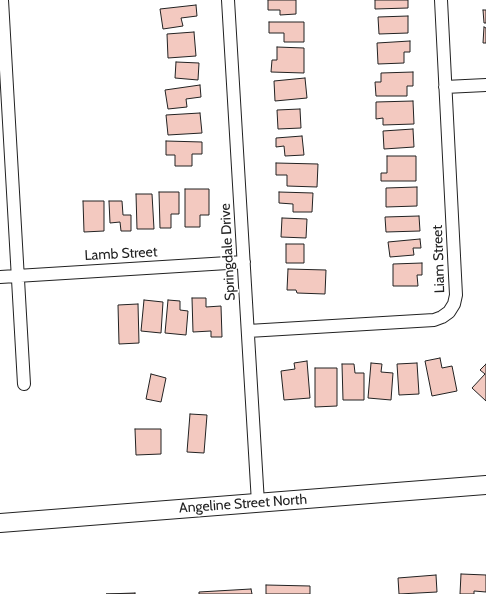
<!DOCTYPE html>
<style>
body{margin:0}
canvas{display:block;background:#fff}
</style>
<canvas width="486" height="594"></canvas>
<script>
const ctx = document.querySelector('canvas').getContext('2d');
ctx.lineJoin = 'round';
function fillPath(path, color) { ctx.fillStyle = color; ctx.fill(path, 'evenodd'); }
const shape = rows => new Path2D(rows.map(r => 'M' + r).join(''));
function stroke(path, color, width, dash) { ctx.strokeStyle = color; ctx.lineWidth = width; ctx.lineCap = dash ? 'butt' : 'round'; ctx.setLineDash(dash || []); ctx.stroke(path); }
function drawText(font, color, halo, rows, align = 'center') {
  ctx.font = font + ' Cabin,sans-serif'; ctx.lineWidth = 3; ctx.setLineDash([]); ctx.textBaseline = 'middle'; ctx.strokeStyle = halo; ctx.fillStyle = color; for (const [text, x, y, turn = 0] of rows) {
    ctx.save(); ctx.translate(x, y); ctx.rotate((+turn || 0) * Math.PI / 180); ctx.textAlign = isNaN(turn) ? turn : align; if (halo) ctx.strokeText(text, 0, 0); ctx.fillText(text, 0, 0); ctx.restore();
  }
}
const building = shape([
 [268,0,296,0,296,14,280,15,280,10,268,10,268,0],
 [375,0,408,0,408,8,375,9,375,0],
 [196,5,197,16,181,18,183,26,163,29,160,9,196,5],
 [483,10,486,10,486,23,484,23,483,10],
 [408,16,408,33,379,34,378,17,408,16],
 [269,22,304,22,304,42,284,42,284,33,269,33,269,22],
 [484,27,486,28,486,43,483,43,484,27],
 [194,32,196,56,168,58,167,34,194,32],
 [410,41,410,52,404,52,404,63,378,64,377,43,410,41],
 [277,47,304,48,304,73,271,72,272,60,277,60,277,47],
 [176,62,199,63,198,80,175,78,176,62],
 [413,72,413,86,407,86,407,96,376,96,375,82,381,82,381,73,413,72],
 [305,78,307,98,275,101,274,81,305,78],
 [200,85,201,97,186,99,187,107,168,109,165,90,200,85],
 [413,101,414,124,383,125,383,118,376,119,376,102,413,101],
 [300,109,301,128,278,129,277,110,300,109],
 [200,113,202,133,168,135,166,115,200,113],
 [413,129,414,147,384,149,383,131,413,129],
 [302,136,304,155,285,156,284,146,276,147,276,138,302,136],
 [166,141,202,142,202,154,192,154,192,166,175,166,175,155,166,155,166,141],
 [387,156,416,156,416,181,381,181,381,173,387,173,387,156],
 [276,163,318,164,317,187,287,186,287,175,276,175,276,163],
 [417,187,417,206,386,207,386,188,417,187],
 [185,189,209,189,209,215,200,215,200,227,185,227,185,189],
 [159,192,179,192,179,214,171,214,171,228,160,228,159,192],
 [279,192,313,193,312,212,293,212,293,204,279,203,279,192],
 [136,194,152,194,154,229,137,229,136,194],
 [83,201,104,201,104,231,84,232,83,201],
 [109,201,122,201,123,215,131,215,131,231,121,231,120,222,110,223,109,201],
 [419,216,420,231,386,232,385,217,419,216],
 [282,218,307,219,306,238,281,237,282,218],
 [420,239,421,248,413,248,414,255,390,257,388,242,420,239],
 [286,244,304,244,304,263,286,263,286,244],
 [422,263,422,275,417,275,418,286,393,286,393,264,422,263],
 [288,269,326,270,325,294,297,293,296,290,287,290,288,269],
 [192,298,206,298,206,307,221,306,222,337,211,337,211,331,193,332,192,298],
 [144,300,163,302,161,333,141,331,144,300],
 [168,300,180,301,180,310,188,311,186,335,165,333,168,300],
 [138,304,139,343,119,344,118,305,138,304],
 [440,358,442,368,452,366,457,391,432,396,425,361,440,358],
 [307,361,310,398,284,400,281,371,295,369,294,363,307,361],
 [371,363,382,364,381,372,393,373,391,400,368,398,371,363],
 [417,363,419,394,399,395,397,364,417,363],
 [342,364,354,364,355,373,364,373,364,400,343,400,342,364],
 [486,364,486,401,472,388,485,374,480,370,486,364],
 [315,368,337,368,337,406,315,407,315,368],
 [151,374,166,378,161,402,146,399,151,374],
 [190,414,207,415,204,453,187,452,190,414],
 [135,429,161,429,161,454,136,455,135,429],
 [461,574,486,575,486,592,474,591,474,594,460,594,461,574],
 [436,575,437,592,399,594,398,578,436,575],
 [266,585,310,586,310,594,266,594,266,585],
 [251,589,252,594,199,594,199,592,251,589],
 [135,593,135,594,106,594,135,593]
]);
const minor = shape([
 [2,0,24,384],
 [228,0,258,503],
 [445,87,486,85],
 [0,277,244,262],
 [248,331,434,320,442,317,449,312,454,304,456,295,441,0]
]);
const secondary = shape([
 [0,523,486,485]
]);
const streetNames = [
 ["Springdale Drive",228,252,-93],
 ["Lamb Street",121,254,-3],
 ["Liam Street",439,259,-92],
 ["Angeline Street North",243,504,-4]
];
fillPath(building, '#f3c9c0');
stroke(building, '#222', 1);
stroke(minor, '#222', 14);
stroke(secondary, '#222', 20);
stroke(minor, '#fff', 12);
stroke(secondary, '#fff', 18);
drawText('14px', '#222', '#fff', streetNames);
</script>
